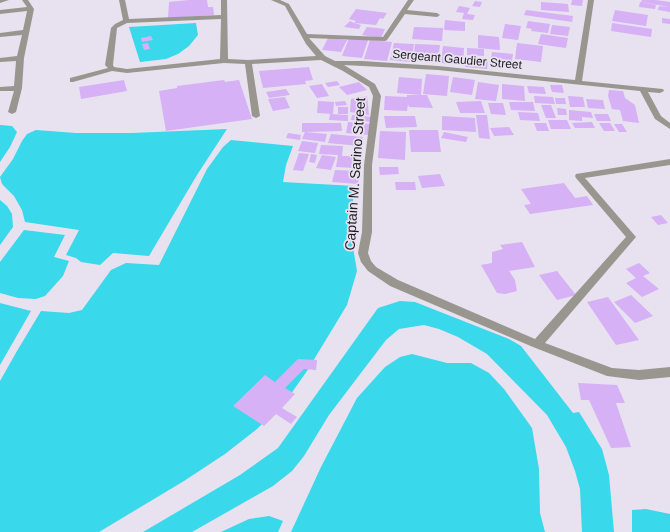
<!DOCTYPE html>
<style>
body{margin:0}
canvas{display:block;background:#e8e1ef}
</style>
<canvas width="670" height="532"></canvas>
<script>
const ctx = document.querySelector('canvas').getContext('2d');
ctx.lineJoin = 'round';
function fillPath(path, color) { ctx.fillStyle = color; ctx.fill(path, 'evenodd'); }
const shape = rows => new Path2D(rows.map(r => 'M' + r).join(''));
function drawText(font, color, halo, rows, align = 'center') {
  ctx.font = font + ' Arial,sans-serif'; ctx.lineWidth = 3.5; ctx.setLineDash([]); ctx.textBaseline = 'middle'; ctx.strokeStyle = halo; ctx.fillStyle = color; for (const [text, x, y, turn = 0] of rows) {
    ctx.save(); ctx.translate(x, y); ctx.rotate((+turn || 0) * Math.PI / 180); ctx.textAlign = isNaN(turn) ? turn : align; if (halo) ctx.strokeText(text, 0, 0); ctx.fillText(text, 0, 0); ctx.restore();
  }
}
const water = shape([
 [196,23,198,35,189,46,178,54,166,59,140,62,129,27],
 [0,125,12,126,17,132,10,147,0,162],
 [227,129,197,175,149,256,113,253,100,265,81,262,76,258,66,255,79,230,25,222,22,210,14,196,2,184,0,177,13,159,22,141,27,134,36,130,76,133,132,133],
 [231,140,293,146,286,165,283,182,354,186,351,235,357,271,347,305,307,371,288,398,257,429,225,454,184,481,99,532,0,532,0,381,17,351,41,311,69,313,82,310,111,270,126,263,159,265,207,169,223,147],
 [0,200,7,206,12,214,13,227,0,245],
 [24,230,65,235,54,257,69,261,63,276,45,296,36,299,18,298,0,293,0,262],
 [400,301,415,302,509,339,521,346,573,413,579,412,602,449,609,475,614,532,582,532,580,489,575,471,566,447,547,415,487,354,458,337,439,329,424,325,399,329,386,340,329,415,304,456,292,471,273,486,192,532,143,532,240,475,278,448,378,308],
 [0,303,31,311,0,365],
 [412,354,447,363,471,363,489,373,504,389,532,428,539,469,540,513,545,532,291,532,321,467,357,398,385,367,400,357],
 [646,509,670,514,670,532,632,532,632,510],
 [269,516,283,521,278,532,221,532,249,519]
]);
const building = shape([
 [189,0,207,0,208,7,213,7,214,15,168,18,169,2],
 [572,0,583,0,582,6,571,5],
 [642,0,656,0,670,2,670,7,641,2],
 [475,1,482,2,480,7,472,6],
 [541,2,568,4,569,12,541,10],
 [640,2,656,5,655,9,639,7],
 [459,6,470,8,467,14,475,15,473,20,462,19,464,13,456,12],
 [659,6,670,7,670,12,658,10],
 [356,9,387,13,383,19,380,18,376,25,354,23,361,25,359,29,344,27,350,21,354,23,356,21,349,19],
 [526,10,573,16,572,22,524,15],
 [615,10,648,15,646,26,612,21],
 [662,18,670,19,670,24,662,23],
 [445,20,465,22,465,31,444,30],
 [528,21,550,24,548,33,531,31,532,29,526,28],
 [612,23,652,29,651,37,611,31],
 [505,24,521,26,518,40,502,38],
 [552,25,570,27,568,36,550,34],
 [367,27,385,29,381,38,362,35],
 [414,27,443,28,442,41,412,39],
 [541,34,568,38,566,48,538,44],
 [478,35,499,37,500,50,478,48],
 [151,36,153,40,142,42,141,38],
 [328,38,347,40,341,52,322,50],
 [349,38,368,40,362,58,342,56],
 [370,40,392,42,387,61,364,59],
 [148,43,150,49,144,50,142,44],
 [394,43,414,44,411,62,390,60],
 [517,43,543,46,541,62,515,59],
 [415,44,440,45,438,62,413,60],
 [443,46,464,48,463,65,441,63],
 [467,48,484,49,484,56,467,55],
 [492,52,513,54,511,67,490,65],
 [466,57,488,59,487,69,465,67],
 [309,67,313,80,305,81,306,84,263,88,259,71],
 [426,74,449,76,447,96,423,94],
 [399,77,422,79,421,95,397,93],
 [453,77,475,80,472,95,450,92],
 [124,80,127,91,81,99,79,87],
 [224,80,225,82,239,80,252,119,166,131,159,91,177,88,177,86],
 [337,81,340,85,328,87,325,83],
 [359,82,367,90,347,95,339,87],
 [478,82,499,85,496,101,475,99],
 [322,84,329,96,317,98,309,86],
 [502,84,524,86,525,101,502,99],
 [550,85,562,85,564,93,552,92],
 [527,86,544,87,546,94,529,93],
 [286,89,290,95,269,98,266,92],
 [609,90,623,91,625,98,635,105,639,123,623,121,620,110,612,109,608,96],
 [407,95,427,95,433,108,409,107,408,104,407,111,384,110,385,96,407,97],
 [367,96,369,115,350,112,351,99],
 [534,96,553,97,555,104,535,103],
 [568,96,583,97,585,107,570,107],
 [285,97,290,108,273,111,268,99],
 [555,98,565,98,566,104,556,104],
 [586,99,603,100,605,109,588,108],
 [318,101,334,102,333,114,317,113],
 [345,101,347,105,336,106,335,102],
 [481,101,485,113,460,113,456,102],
 [509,102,533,102,535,111,511,110],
 [488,103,503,103,506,115,491,114],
 [541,105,551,105,556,118,546,118],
 [338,107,348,107,348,114,338,114],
 [557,108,566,109,567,115,558,115],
 [569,110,591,112,593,118,582,117,582,121,569,120],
 [518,112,538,113,540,121,520,120],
 [330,114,348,115,348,121,329,120],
 [594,114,608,114,611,121,597,121],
 [352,115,373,117,372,122,351,120],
 [476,115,487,115,490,139,479,138],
 [384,116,415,116,417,127,386,128],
 [442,116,475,118,476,132,442,130],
 [548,120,567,120,571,129,551,129],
 [348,122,372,124,369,135,346,133],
 [592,122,595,128,575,128,572,123],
 [302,123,341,123,342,131,302,132],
 [534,123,546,123,549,131,537,131],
 [599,123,610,123,615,131,604,131],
 [614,124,622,124,627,132,619,132],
 [509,127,514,135,494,136,490,128],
 [409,130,438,130,441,152,411,152],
 [380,131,406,132,405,160,378,158],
 [305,132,327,134,325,142,302,139],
 [444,132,468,137,466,142,441,138],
 [288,133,301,135,300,140,286,138],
 [331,134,363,137,360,146,328,143],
 [302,141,318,143,315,153,298,151],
 [321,145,343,146,342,156,355,156,354,168,336,167,338,155,319,154],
 [299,153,309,154,303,171,293,170],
 [311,154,317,155,315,163,309,162],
 [322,155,336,157,331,170,316,168],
 [379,167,398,167,399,174,380,175],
 [335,170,360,171,358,184,332,182],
 [440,174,445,186,422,188,418,176],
 [395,182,415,182,416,190,396,190],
 [564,183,575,198,587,196,593,205,530,214,524,205,531,204,521,189],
 [661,215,668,223,658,225,651,217],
 [522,242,535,267,509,271,515,280,517,291,505,294,497,293,481,265,492,263,492,252,503,249,500,245],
 [639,263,650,273,643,276,659,289,642,297,626,283,636,278,626,269],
 [557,271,576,295,557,300,539,275],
 [631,295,653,316,635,323,614,302],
 [608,297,639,340,616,345,587,302],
 [298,359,317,360,316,370,304,369,285,388,295,394,282,408,297,417,291,424,276,414,264,426,233,406,265,375,275,382],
 [578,383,617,385,625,403,616,403,631,447,611,448,589,400,581,400]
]);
const minor = shape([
 [0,0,9,0,0,3,0,0],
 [22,0,28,0,34,9,24,58,22,88,16,112,12,114,8,112,14,91,0,91,0,87,14,86,16,61,0,62,0,58,17,56,22,35,0,37,0,33,23,30,27,11,0,14,0,10,27,7,22,0],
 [119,0,125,0,129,19,221,15,221,0,227,0,228,59,248,60,316,56,306,44,285,6,271,0,280,0,289,4,307,34,383,37,408,0,414,0,407,10,437,13,440,15,437,17,405,14,387,40,385,41,309,38,325,56,335,61,362,61,438,66,575,80,588,0,594,0,582,81,663,89,664,91,660,93,648,92,661,116,670,123,670,129,655,119,640,91,438,70,344,65,375,84,381,96,372,165,372,232,368,253,371,261,376,267,398,280,535,339,626,237,576,178,575,176,576,174,670,159,670,165,585,178,636,237,545,343,612,368,639,370,670,367,670,377,639,380,607,376,533,347,390,286,368,271,361,262,358,253,362,232,364,165,373,96,369,87,343,71,321,60,252,64,260,116,256,118,252,116,245,64,224,63,127,73,112,71,73,82,70,82,70,78,108,68,105,65,111,28,115,24,123,20,119,0],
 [221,19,220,59,127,69,114,67,113,65,117,28,127,23,221,19]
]);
const farStreetnames = [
 ["Sergeant Gaudier Street",457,60,5]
];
const streetNames = [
 ["Captain M. Sarino Street",356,174,-86]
];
fillPath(water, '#39d8ea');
fillPath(building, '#d6b1f5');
fillPath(minor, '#999690');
drawText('12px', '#1c1a1f', '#e8e1ef', farStreetnames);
drawText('14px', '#1c1a1f', '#e8e1ef', streetNames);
</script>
